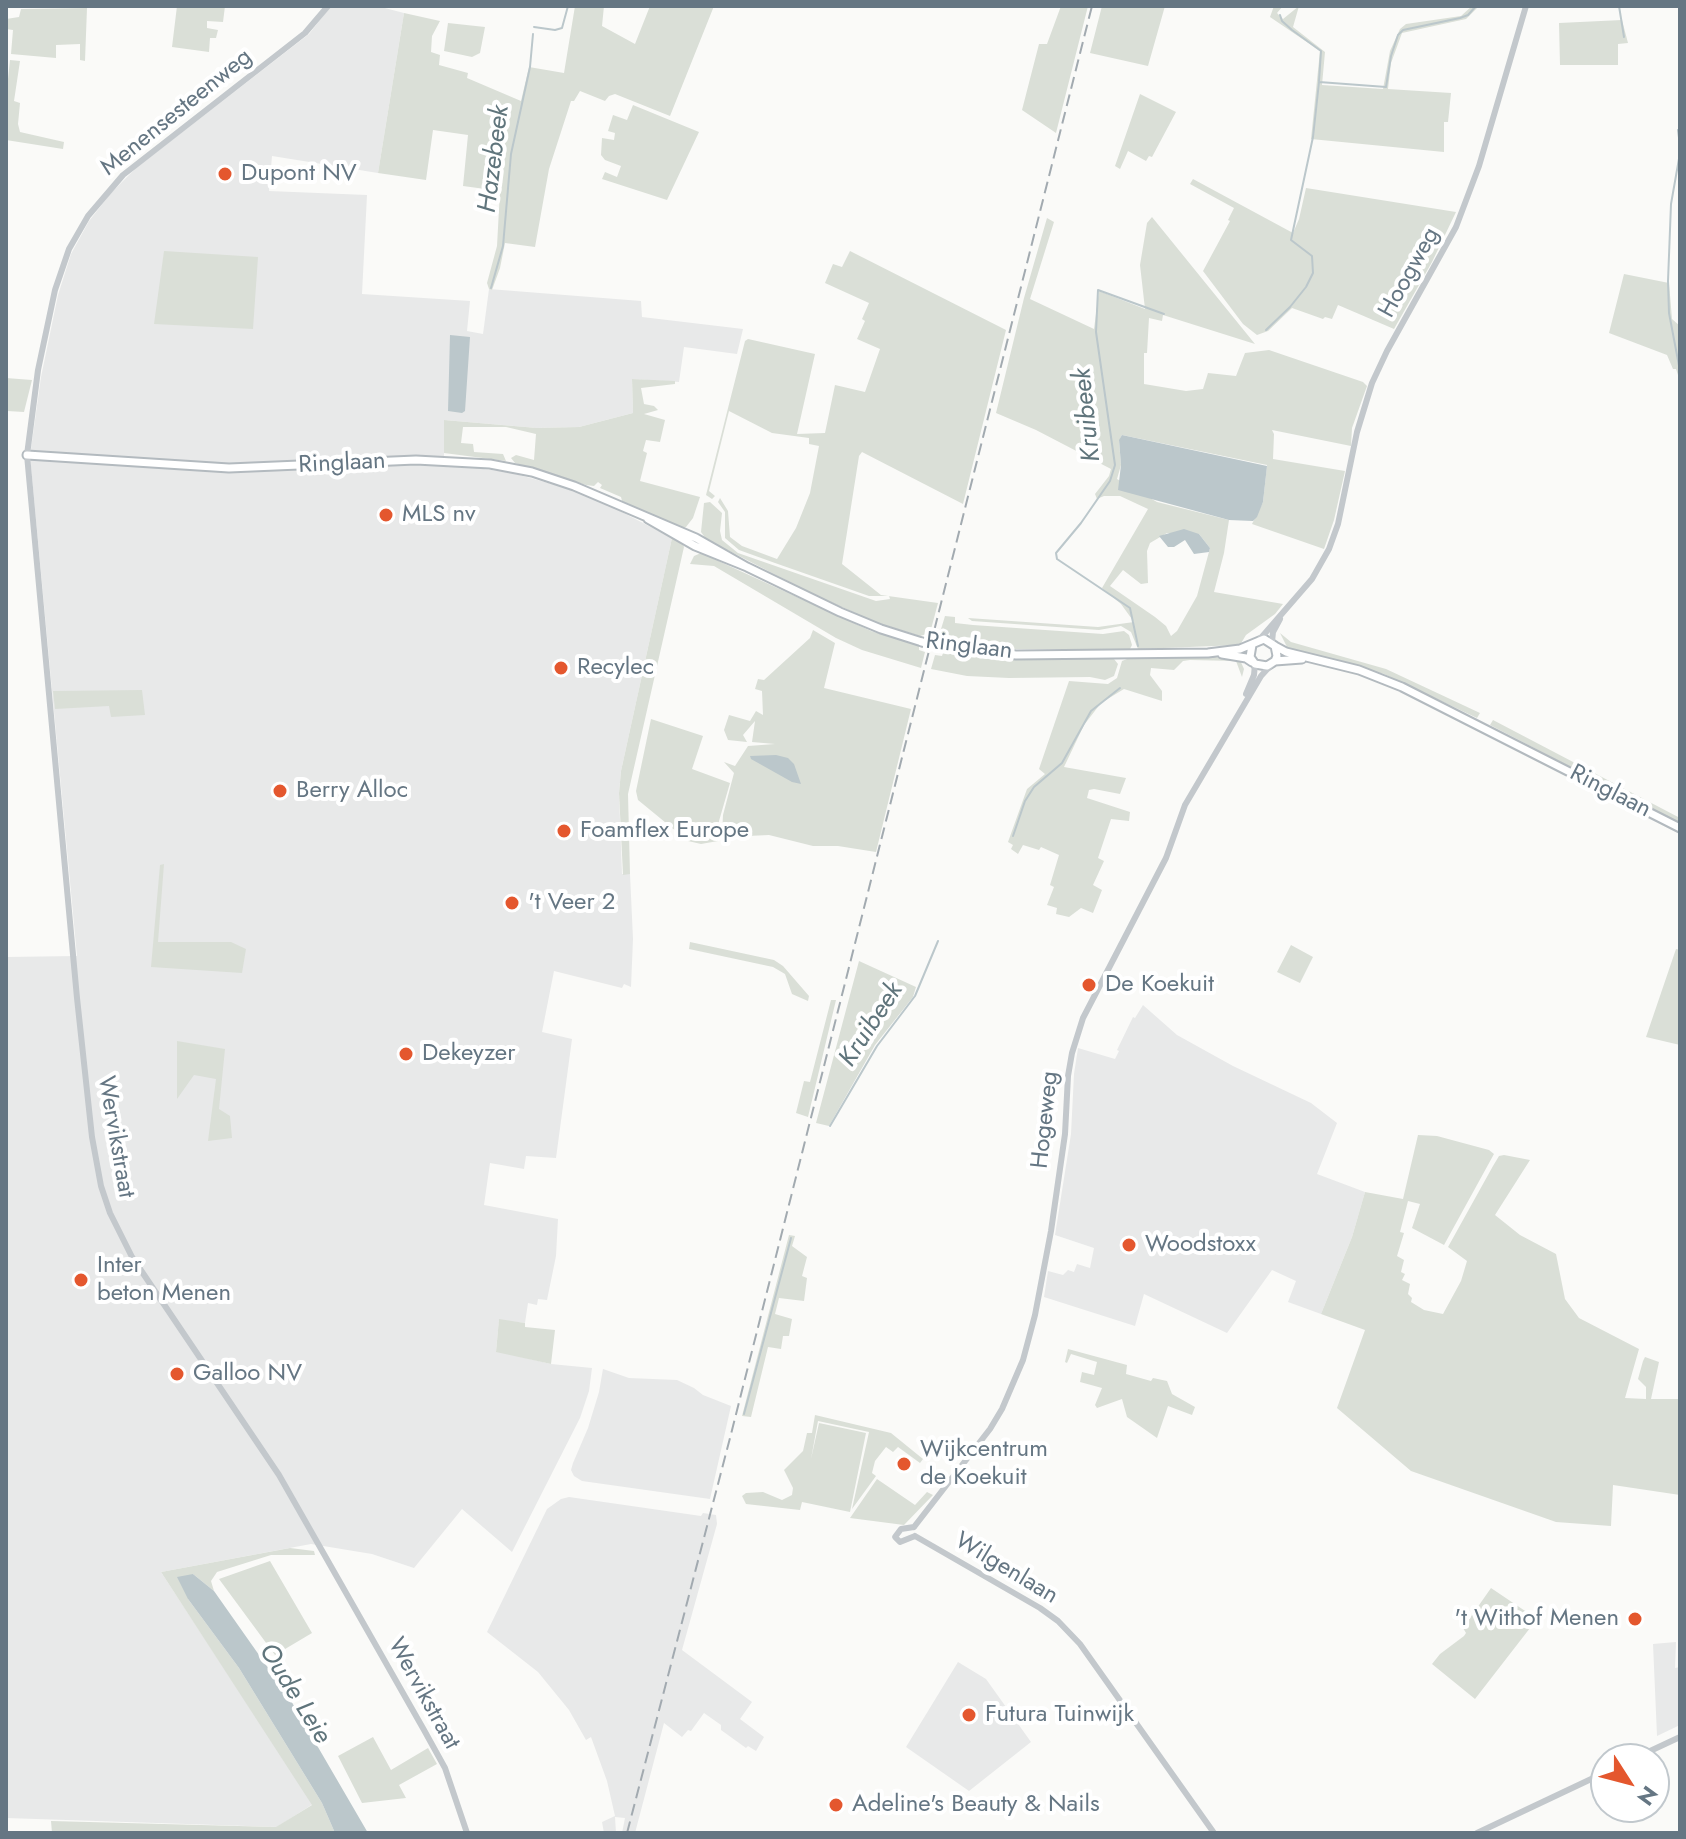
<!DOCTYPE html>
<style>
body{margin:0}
#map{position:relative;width:1686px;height:1839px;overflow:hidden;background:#fafaf8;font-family:Jost,sans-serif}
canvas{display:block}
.frame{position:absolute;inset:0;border:8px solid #657683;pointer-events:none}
.north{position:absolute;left:1590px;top:1743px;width:80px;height:80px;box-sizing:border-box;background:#fff;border:2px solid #c1c8cd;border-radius:50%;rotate:126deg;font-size:22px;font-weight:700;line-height:32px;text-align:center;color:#657683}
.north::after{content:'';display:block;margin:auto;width:28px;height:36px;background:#e4572e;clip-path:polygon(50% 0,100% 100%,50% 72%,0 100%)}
</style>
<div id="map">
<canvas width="1686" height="1839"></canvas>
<div class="frame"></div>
<div class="north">N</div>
</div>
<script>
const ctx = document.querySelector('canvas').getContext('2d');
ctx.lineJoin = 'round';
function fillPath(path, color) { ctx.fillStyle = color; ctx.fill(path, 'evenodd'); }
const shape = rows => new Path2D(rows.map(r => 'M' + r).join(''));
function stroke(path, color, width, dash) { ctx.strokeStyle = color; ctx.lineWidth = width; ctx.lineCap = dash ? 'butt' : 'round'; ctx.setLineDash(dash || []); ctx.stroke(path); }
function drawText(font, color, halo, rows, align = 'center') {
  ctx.font = font + ' Jost,sans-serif'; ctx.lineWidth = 8; ctx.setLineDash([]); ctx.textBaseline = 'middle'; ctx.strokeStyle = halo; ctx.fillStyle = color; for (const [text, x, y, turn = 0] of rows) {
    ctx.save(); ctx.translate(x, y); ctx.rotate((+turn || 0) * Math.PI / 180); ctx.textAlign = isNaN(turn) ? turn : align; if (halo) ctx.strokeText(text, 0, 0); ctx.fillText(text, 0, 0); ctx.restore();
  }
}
const built = shape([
 [331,6,377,6,404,13,378,173,272,156,269,191,367,195,362,294,470,301,467,331,483,334,489,289,641,301,642,317,743,329,737,354,684,347,679,382,632,379,633,413,579,427,537,428,444,420,444,464,508,472,567,488,616,509,672,538,621,771,619,793,622,874,630,874,633,939,631,987,624,984,622,988,554,971,542,1032,572,1039,556,1158,526,1156,524,1169,490,1163,484,1205,558,1219,556,1256,547,1300,538,1299,537,1305,528,1303,525,1323,499,1320,496,1351,551,1364,592,1368,589,1391,580,1418,512,1552,462,1509,414,1568,372,1554,311,1544,161,1572,313,1804,277,1827,6,1818,6,957,77,956,30,456,41,377,58,295,71,254,89,221,111,193,136,168,309,34],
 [1143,1005,1177,1035,1233,1066,1311,1103,1337,1123,1317,1174,1365,1192,1352,1237,1321,1314,1288,1302,1296,1281,1272,1270,1227,1333,1144,1294,1135,1326,1044,1297,1048,1271,1063,1275,1068,1270,1074,1272,1077,1264,1090,1268,1094,1248,1055,1235,1071,1134,1074,1074,1078,1048,1115,1059,1119,1051,1117,1050,1133,1017,1135,1018],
 [603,1369,629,1378,677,1380,694,1388,703,1395,731,1406,710,1499,582,1481,574,1476,571,1470,573,1463,588,1428,599,1392],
 [569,1497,701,1516,703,1513,716,1515,717,1524,682,1650,752,1702,740,1719,764,1737,756,1751,748,1746,746,1748,721,1730,721,1725,704,1713,691,1731,688,1730,682,1737,664,1723,635,1833,622,1833,625,1818,615,1817,616,1833,604,1833,602,1822,615,1816,607,1781,591,1737,586,1740,569,1710,538,1672,487,1632,547,1509,561,1499],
 [1676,1642,1675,1668,1680,1667,1680,1725,1657,1736,1653,1644],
 [958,1662,986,1679,1031,1742,969,1791,906,1747]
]);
const green = shape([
 [177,6,225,6,223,22,207,21,207,28,218,30,216,38,210,38,209,52,172,47],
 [575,6,604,6,602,26,635,44,650,6,714,6,670,116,615,94,609,96,605,101,580,91,574,101,571,101,549,169,535,247,505,243,500,268,492,290,489,289,487,283,497,246,500,191,463,186,468,135,433,130,426,180,378,173,404,13,440,21,432,36,431,52,440,55,439,65,468,73,467,78,521,101,529,67,564,73],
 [1061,6,1088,6,1056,133,1022,110,1039,44,1047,44],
 [1102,6,1165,6,1148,66,1090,53],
 [1274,6,1283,6,1277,13,1283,19,1299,6,1293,27,1325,52,1322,85,1383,89,1390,51,1400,29,1406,24,1461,16,1472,6,1479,6,1466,19,1402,33,1391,63,1388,89,1451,93,1448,122,1444,122,1444,152,1311,139,1320,51,1270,17],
 [87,8,85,61,80,60,80,44,56,45,56,58,11,54,13,30,6,29,6,19,19,17,21,9],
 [1622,20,1628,43,1618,44,1618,65,1560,65,1559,23],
 [448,23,485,27,480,53,472,57,444,51],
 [10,60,20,61,14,101,20,103,18,124,20,132,64,142,63,149,6,140,6,98],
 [1140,94,1176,112,1152,157,1149,156,1146,161,1128,151,1120,169,1115,166],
 [633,105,699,132,667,200,602,179,605,172,617,177,621,166,605,160,601,155,602,138,614,140,615,133,608,131,613,115,627,120],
 [1193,179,1293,233,1299,219,1306,188,1456,212,1432,262,1394,329,1338,305,1332,319,1325,317,1323,319,1292,308,1268,331,1257,335,1243,324,1203,271,1230,221,1228,220,1234,208,1190,184],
 [1152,217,1255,344,1163,315,1162,321,1149,318,1147,353,1144,353,1144,384,1186,391,1203,389,1208,373,1236,376,1245,353,1269,350,1363,382,1367,386,1352,428,1351,446,1272,430,1274,434,1273,459,1345,471,1334,520,1324,549,1252,524,1263,502,1267,465,1122,435,1119,441,1121,465,1117,479,1157,502,1229,520,1224,553,1214,592,1283,604,1275,614,1246,635,1240,645,1138,649,1131,632,1121,626,1099,630,972,621,968,618,1098,627,1134,622,1121,604,1102,588,1148,509,1120,496,1104,496,1097,499,1095,494,1109,476,1111,469,1036,430,996,413,1024,298,1047,218,1054,222,1030,299,1094,329,1099,291,1145,309,1140,265,1147,223],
 [1167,533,1199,534,1210,548,1197,596,1177,631,1171,636,1166,626,1155,617,1110,586,1123,570,1141,584,1148,583,1147,551,1150,543],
 [164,251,258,257,253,329,154,324],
 [850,251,1006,330,963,504,862,452,859,456,842,564,881,595,938,603,930,633,920,636,875,622,811,593,706,539,701,532,704,503,710,502,722,513,720,531,722,540,738,553,876,601,890,599,889,596,869,596,775,563,739,550,725,538,725,512,718,502,720,498,728,511,730,537,742,546,777,559,796,528,810,493,819,446,809,444,809,438,772,433,729,411,709,491,715,496,712,499,706,495,745,341,748,339,815,354,797,434,825,433,835,385,865,392,880,349,857,339,865,321,862,319,869,303,825,283,833,264,842,267],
 [1624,274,1669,283,1672,319,1680,326,1680,381,1676,369,1673,369,1667,355,1609,333],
 [6,378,32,380,24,412,7,411],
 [632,379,675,381,675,384,641,388,644,404,654,406,658,410,644,414,665,420,660,442,646,440,643,451,647,453,640,481,700,497,693,518,686,527,682,528,622,501,621,497,600,488,602,485,598,482,594,486,586,485,515,463,511,458,516,455,534,460,536,434,506,427,463,427,461,443,473,444,474,452,503,454,506,461,444,453,444,420,537,428,579,427,633,413],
 [672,538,682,542,684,547,628,794,630,874,623,875,619,793,621,771],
 [701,553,871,631,919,646,919,650,925,652,921,668,862,650,836,638,714,566,690,564,694,556],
 [945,616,955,617,955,623,973,625,1103,634,1124,631,1129,635,1132,645,1130,649,1008,649,964,645,938,639],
 [813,630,835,643,824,688,911,709,876,852,838,846,813,846,769,835,726,837,722,833,723,815,734,773,724,762,735,766,748,746,775,744,752,742,755,721,743,735,747,742,728,740,724,730,729,715,750,721,756,711,763,715,762,691,755,689,758,679,764,680,810,638],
 [1280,633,1291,642,1386,669,1480,713,1477,718,1384,674,1288,649],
 [943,653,1003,659,1114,659,1118,664,1114,676,1105,680,1090,677,1009,678,967,676,931,669,935,655,942,656],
 [1215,657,1240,660,1244,669,1242,677,1236,661,1190,660,1183,661,1174,670,1151,668,1150,675,1162,691,1162,701,1124,689,1101,703,1084,725,1064,767,1126,778,1120,794,1094,789,1089,790,1087,798,1130,812,1129,821,1111,819,1098,858,1104,861,1093,885,1102,890,1093,913,1081,908,1069,917,1056,914,1057,908,1047,905,1054,887,1050,885,1059,855,1041,847,1039,850,1023,845,1018,854,1011,849,1013,845,1008,842,1027,789,1045,774,1039,769,1069,681,1108,684,1117,678,1122,661,1127,659],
 [142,690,145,715,111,717,109,706,55,709,53,691],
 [651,719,703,736,692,769,730,783,719,821,718,841,701,844,688,841,638,800,636,791],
 [1493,720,1680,818,1680,824,1490,725],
 [164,864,158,942,231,942,246,949,242,973,151,967,160,865],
 [690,942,774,960,783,966,809,996,808,1001,792,994,785,974,773,967,689,949],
 [1291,945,1313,957,1300,983,1277,972],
 [1676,949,1680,950,1680,1045,1646,1037],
 [859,961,916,987,913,997,875,1045,829,1126,816,1123],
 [831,1000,836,1000,808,1117,796,1113,804,1081,810,1082],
 [177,1041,225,1049,219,1109,230,1116,232,1138,208,1141,216,1079,194,1075,177,1099],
 [1418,1135,1437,1136,1489,1150,1494,1154,1444,1245,1412,1228,1420,1204,1408,1201,1400,1232,1404,1233,1397,1256,1404,1260,1401,1272,1405,1274,1402,1280,1410,1284,1408,1294,1412,1298,1411,1302,1424,1310,1443,1314,1461,1281,1467,1261,1448,1247,1493,1166,1499,1156,1504,1155,1530,1160,1495,1215,1520,1235,1556,1254,1565,1299,1579,1318,1639,1349,1625,1398,1646,1399,1646,1387,1638,1379,1643,1361,1645,1357,1659,1362,1651,1399,1680,1399,1680,1495,1613,1485,1611,1526,1556,1522,1411,1471,1337,1408,1365,1330,1321,1314,1352,1237,1365,1192,1403,1199],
 [789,1235,795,1236,792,1246,807,1257,802,1276,807,1278,804,1301,779,1298,775,1314,792,1319,789,1336,783,1336,781,1349,768,1347,751,1417,742,1416],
 [499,1319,525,1323,525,1327,555,1330,551,1364,496,1352],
 [1068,1349,1127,1365,1126,1374,1151,1381,1153,1378,1167,1381,1172,1394,1195,1407,1192,1415,1168,1406,1157,1438,1127,1417,1122,1399,1097,1408,1095,1405,1102,1388,1080,1382,1082,1372,1094,1375,1097,1362,1071,1354,1067,1363,1065,1362],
 [815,1415,891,1433,923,1459,920,1463,898,1447,893,1452,886,1447,875,1461,872,1473,876,1476,852,1509,869,1432,818,1421,811,1459,819,1423,866,1433,850,1512,802,1502,800,1510,746,1504,742,1496,746,1493,763,1492,782,1500,792,1495,793,1488,784,1470,803,1451,807,1433,812,1433],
 [877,1479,915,1505,927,1492,933,1495,904,1525,850,1518],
 [290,1548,314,1551,315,1555,271,1555,217,1572,211,1581,214,1591,193,1574,188,1599,239,1668,322,1803,335,1833,52,1833,51,1821,276,1827,312,1805,161,1572],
 [270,1561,312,1633,275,1655,219,1579],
 [1491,1588,1537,1619,1475,1699,1432,1664,1440,1654,1464,1636,1466,1633,1463,1628],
 [373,1737,391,1770,428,1748,437,1764,399,1785,406,1798,362,1803,338,1756]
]);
const water = shape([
 [450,335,470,337,465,411,462,413,448,411],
 [1122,435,1267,466,1263,502,1257,517,1253,521,1229,520,1118,490,1121,465,1119,440],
 [1184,529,1199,534,1210,548,1209,552,1194,554,1185,540,1174,547,1168,547,1159,536],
 [776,755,788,758,794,764,801,784,792,782,751,759,750,756],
 [193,1574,214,1591,290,1699,368,1833,335,1833,322,1803,239,1668,188,1599,177,1577]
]);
const stream = shape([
 [1619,6,1624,37],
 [1280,15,1282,21,1292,30,1321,51,1319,81],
 [534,27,555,30,562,28,568,6],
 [1678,130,1680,146],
 [1680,153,1671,204,1668,281,1669,313,1680,371],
 [491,288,503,246,511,154,530,67,533,34],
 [1266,330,1290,307,1306,287,1313,273,1312,256,1291,240,1313,137,1319,82,1386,87,1391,56,1398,35,1403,30,1460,18,1468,15,1476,6],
 [1138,646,1130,608,1057,559,1056,553,1081,523,1110,481,1115,465,1096,332,1098,290,1164,314],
 [1013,836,1025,801,1034,787,1062,763,1091,711,1120,688],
 [830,1126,877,1046,915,996,938,941],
 [744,1414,791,1238]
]);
const tertiary = shape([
 [328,6,305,33,123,175,88,216,69,249,55,290,38,370,27,455,77,998,92,1137,101,1186,110,1213,132,1257,279,1475,424,1730,445,1768,467,1833],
 [1260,639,1312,579,1329,549,1338,524,1357,432,1372,383,1387,351,1456,227,1479,166,1526,6],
 [1272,642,1273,632,1280,619],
 [1246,694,1254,675,1255,664],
 [914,1527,990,1429,1002,1409,1023,1360,1035,1315,1051,1231,1065,1134,1068,1076,1072,1053,1083,1018,1166,858,1185,805,1261,676,1271,665],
 [914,1527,901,1529,895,1537,900,1542,915,1536],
 [915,1536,1040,1608,1058,1621,1080,1644,1214,1833],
 [1633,1759,1680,1737],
 [1477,1833,1606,1772]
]);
const secondary = shape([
 [27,455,229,468,416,460,490,464,532,472,574,486,696,538,747,567],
 [648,519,695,546,747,567,840,612,881,629,922,642],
 [1275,646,1286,652,1359,670,1402,687,1680,828],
 [942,647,1016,655,1208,653,1240,649,1264,639,1275,646,1277,656,1275,661,1267,666,1255,664,1250,657,1252,645],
 [1222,654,1246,658,1252,662],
 [1275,661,1302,659]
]);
const rail = shape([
 [627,1833,730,1438,1092,6]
]);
const secondaryBridge = shape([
 [922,642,942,647]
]);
const markers = [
 [225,174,8,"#e4572e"],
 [386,515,8,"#e4572e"],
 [561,668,8,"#e4572e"],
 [280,791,8,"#e4572e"],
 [564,831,8,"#e4572e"],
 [512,903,8,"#e4572e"],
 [1089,985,8,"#e4572e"],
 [406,1054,8,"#e4572e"],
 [1129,1245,8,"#e4572e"],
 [81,1280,8,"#e4572e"],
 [177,1374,8,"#e4572e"],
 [904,1464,8,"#e4572e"],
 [1635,1619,8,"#e4572e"],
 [969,1715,8,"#e4572e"],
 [836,1805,8,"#e4572e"]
];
const streetNames = [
 ["Menensesteenweg",177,113,-39],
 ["Hoogweg",1410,273,-61],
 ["Ringlaan",342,464,-3],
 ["Ringlaan",969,647,7],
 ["Ringlaan",1610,792,27],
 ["Hogeweg",1046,1120,-84],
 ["Wervikstraat",115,1137,80],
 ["Wilgenlaan",1006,1569,31],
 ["Wervikstraat",423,1694,61]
];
const poiNames = [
 ["Dupont NV",241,174],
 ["MLS nv",402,515],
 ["Recylec",577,668],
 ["Berry Alloc",296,791],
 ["Foamflex Europe",580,831],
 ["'t Veer 2",528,903],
 ["De Koekuit",1105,985],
 ["Dekeyzer",422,1054],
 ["Woodstoxx",1145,1245],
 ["Inter",97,1266],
 ["beton Menen",97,1294],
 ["Galloo NV",193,1374],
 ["Wijkcentrum",920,1450],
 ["de Koekuit",920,1478],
 ["'t Withof Menen",1619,1619,"right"],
 ["Futura Tuinwijk",985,1715],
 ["Adeline's Beauty & Nails",852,1805]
];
const waterNames = [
 ["Hazebeek",495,159,-83],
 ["Kruibeek",1088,415,-96],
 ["Kruibeek",872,1025,-57],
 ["Oude Leie",294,1694,58]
];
fillPath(built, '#e8e9e9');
fillPath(green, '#dadfd7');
fillPath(water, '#bbc7cb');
stroke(stream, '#bbc7cb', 2);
stroke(secondary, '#b3babf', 11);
stroke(tertiary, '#c3c8cc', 6);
stroke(secondary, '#fff', 7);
stroke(rail, '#a2aab0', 2, [12, 6]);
stroke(secondaryBridge, '#b3babf', 11, []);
stroke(secondaryBridge, '#fff', 7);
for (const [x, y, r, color] of markers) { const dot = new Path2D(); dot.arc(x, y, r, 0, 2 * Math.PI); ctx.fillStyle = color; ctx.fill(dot); stroke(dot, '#fff', 3); }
drawText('24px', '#657683', '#fff', streetNames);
drawText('24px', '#657683', '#fff', poiNames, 'left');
drawText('italic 26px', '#60757c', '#fff', waterNames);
</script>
